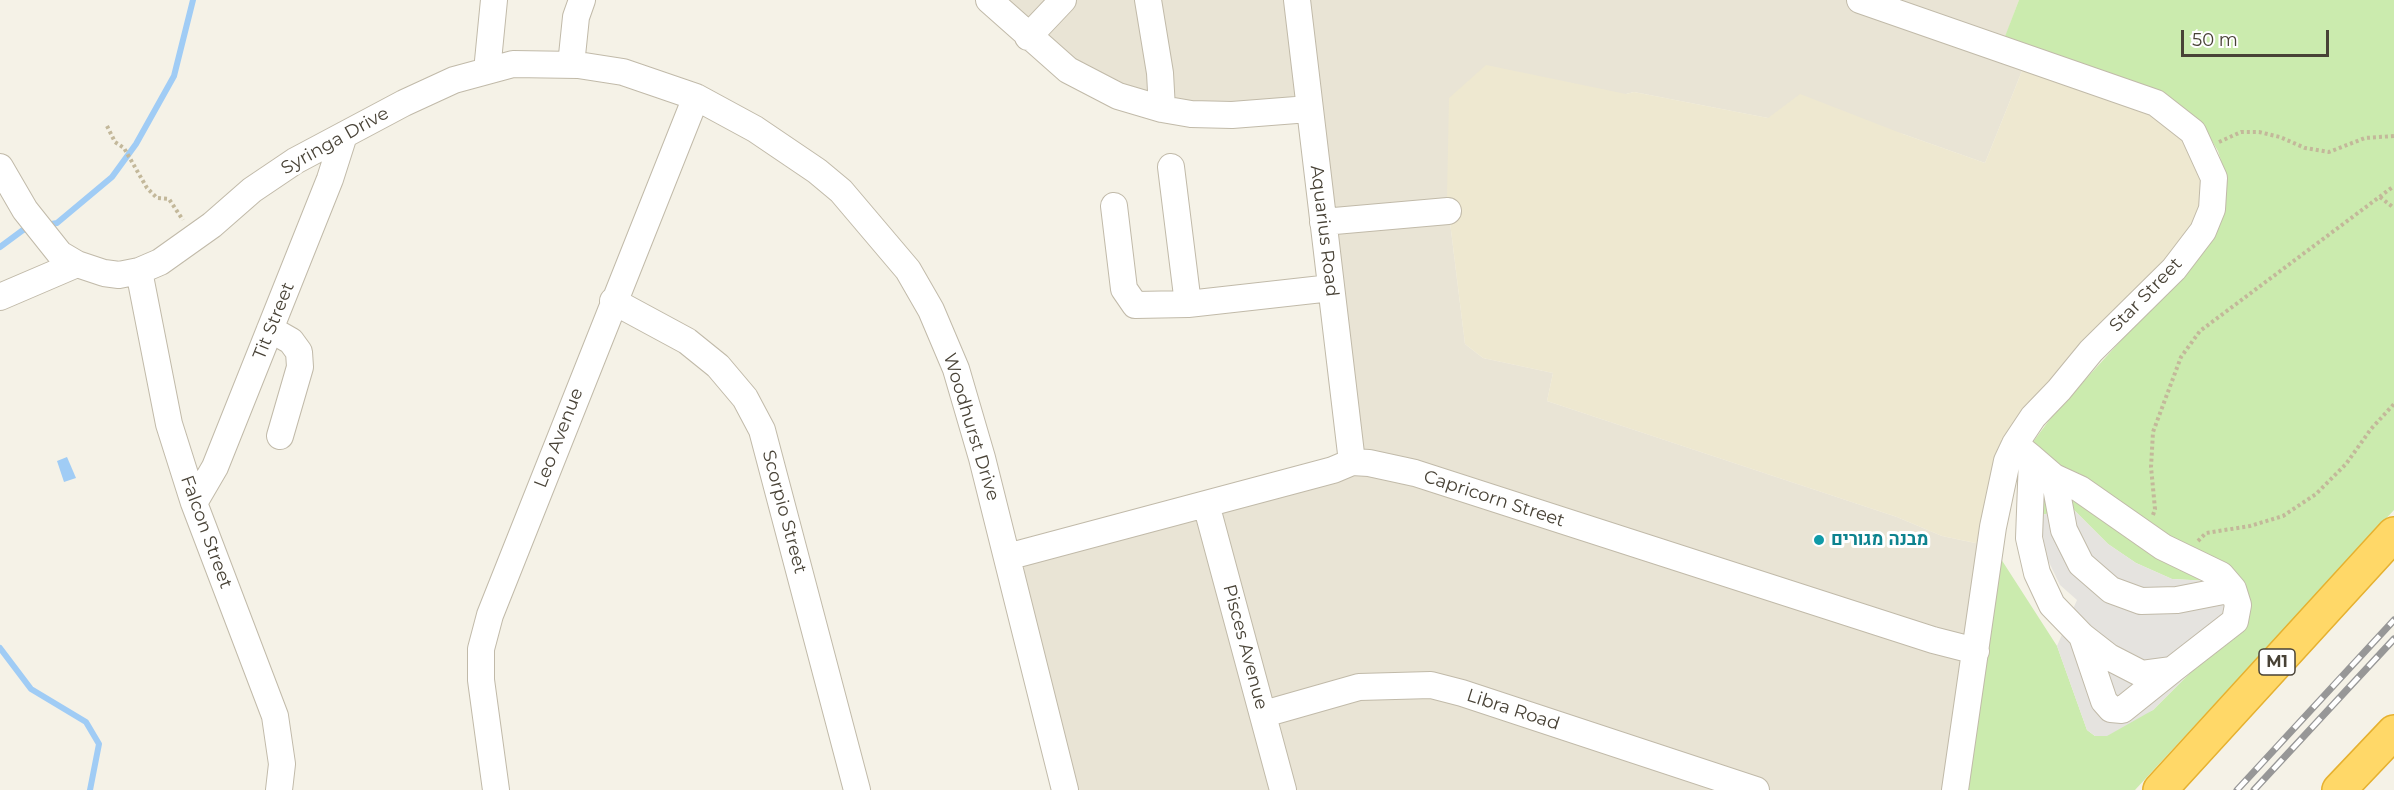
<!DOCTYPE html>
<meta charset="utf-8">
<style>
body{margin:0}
#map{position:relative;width:2394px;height:790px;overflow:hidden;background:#f5f2e7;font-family:Montserrat,sans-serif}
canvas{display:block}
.scale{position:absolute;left:2181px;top:30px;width:148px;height:27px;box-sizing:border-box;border:3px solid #484236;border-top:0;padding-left:8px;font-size:18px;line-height:21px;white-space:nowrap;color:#484236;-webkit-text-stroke:4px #fff;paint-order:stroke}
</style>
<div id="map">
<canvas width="2394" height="790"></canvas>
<div class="scale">50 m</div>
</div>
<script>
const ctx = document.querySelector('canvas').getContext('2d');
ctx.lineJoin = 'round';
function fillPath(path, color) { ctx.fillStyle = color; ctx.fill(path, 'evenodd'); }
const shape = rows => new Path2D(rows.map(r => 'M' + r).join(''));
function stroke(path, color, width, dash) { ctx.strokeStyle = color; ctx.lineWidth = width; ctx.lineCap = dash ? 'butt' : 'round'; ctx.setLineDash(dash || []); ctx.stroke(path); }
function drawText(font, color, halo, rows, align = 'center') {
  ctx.font = font + ' Montserrat,Heebo,sans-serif'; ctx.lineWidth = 6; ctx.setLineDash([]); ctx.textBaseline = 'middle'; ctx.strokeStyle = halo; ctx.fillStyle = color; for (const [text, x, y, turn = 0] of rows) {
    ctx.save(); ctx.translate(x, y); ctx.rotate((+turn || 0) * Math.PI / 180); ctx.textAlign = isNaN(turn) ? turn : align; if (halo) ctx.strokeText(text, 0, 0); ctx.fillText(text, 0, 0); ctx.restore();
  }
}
const residential = shape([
 [990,0,2019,0,2000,51,2026,61,1985,163,1903,134,1768,118,1634,92,1626,94,1447,198,1465,344,1483,358,1553,373,1547,401,1897,517,1942,536,1990,546,1955,790,1069,790,1007,555,1351,461,1308,109,1232,114,1118,95]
]);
const education = shape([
 [2026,61,2164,115,2202,163,2204,218,2032,417,1990,546,1942,536,1897,517,1547,401,1553,373,1483,358,1465,344,1447,198,1449,98,1486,65,1626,94,1634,92,1768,118,1800,94,1903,134,1985,163]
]);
const green = shape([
 [2019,0,2394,0,2394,510,2135,790,1968,790,2001,559,2057,646,2087,730,2095,736,2153,710,2232,631,2246,583,2172,579,2136,563,2108,544,2073,509,2040,515,2030,446,2053,415,2199,255,2225,182,2223,167,2218,151,2200,121,2173,100,2141,86,2004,39]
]);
const parking = shape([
 [2073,509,2108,544,2136,563,2172,579,2246,583,2247,611,2232,631,2153,710,2107,736,2095,736,2087,730,2057,646,2077,600,2060,585,2046,556,2040,515]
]);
const water = shape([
 [67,457,76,478,64,482,57,461]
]);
const stream = shape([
 [46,225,57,223,112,177,136,144,174,76,193,0],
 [0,247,23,230,30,229],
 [0,648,31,689,86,722,99,744,90,790]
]);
const path = shape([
 [107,126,115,142,124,148,147,188,157,198,169,199,183,220],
 [2219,142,2241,132,2259,132,2280,137,2305,148,2329,152,2365,138,2394,136],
 [2380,197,2394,208],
 [2153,515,2155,509,2151,467,2153,432,2181,357,2200,331,2394,186],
 [2198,541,2206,533,2250,526,2283,516,2316,494,2346,464,2371,429,2394,404]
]);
const minor = shape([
 [989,0,1068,70,1118,96,1162,109,1191,114,1232,115,1309,109],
 [1148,0,1160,73,1162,109],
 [1297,0,1352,462],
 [1860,0,2156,103,2193,132,2214,178,2212,209,2203,231,2174,269,2091,351,2059,390,2033,417,2015,444,2007,461,1993,527,1955,790],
 [1028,37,1063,0],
 [571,65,576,17,582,0],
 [487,71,494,0],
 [0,167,25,210,60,254,77,264,104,273,119,275,139,271,160,262,212,225,252,190,295,161,404,103,454,80,513,64,578,65,623,72,696,97,755,129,817,171,841,191,908,270,931,310,956,369,982,458,1065,790],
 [1171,167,1188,304],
 [1114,206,1124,289,1135,305,1188,304,1331,288],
 [1323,222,1448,211],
 [139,271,169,424,194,503,275,716,282,764,279,790],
 [0,297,77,264],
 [613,301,687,341,718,366,745,398,762,430,857,790],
 [270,329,291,341,299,352,300,367,280,436],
 [2015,444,2032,458,2029,538,2037,573,2052,605,2082,636,2109,657,2142,674,2172,670,2235,621,2238,605,2233,589,2221,575,2163,547,2080,489,2054,477,2032,458],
 [2054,477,2064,530,2081,564,2111,590,2141,601,2177,600,2233,589],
 [194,503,215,467,330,179,344,135],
 [1206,504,1283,790],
 [1007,557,1333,470,1352,462,1369,463,1415,473,1933,640,1976,651],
 [2082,636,2104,701,2111,709,2122,710,2172,670],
 [1264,714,1359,687,1431,685,1462,693,1756,790],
 [496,790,481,680,481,649,490,615,696,97]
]);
const highway = shape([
 [2160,790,2394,534],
 [2339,790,2394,732]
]);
const rail = shape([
 [2237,790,2394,620],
 [2254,790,2394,639]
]);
const markers = [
 [1819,540,6,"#0f9aa8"]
];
const shields = [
 [2277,662,36]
];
const shieldNames = [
 ["M1",2277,662]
];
const streetNames = [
 ["Syringa Drive",335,141,-29],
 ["Aquarius Road",1324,231,83],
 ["Star Street",2146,295,-46],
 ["Tit Street",274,321,-68],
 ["Woodhurst Drive",971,427,73],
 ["Leo Avenue",559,438,-69],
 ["Capricorn Street",1494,499,18],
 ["Scorpio Street",784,512,75],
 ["Falcon Street",206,532,70],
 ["Pisces Avenue",1245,647,75],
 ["Libra Road",1513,710,18]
];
const cultureNames = [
 ["מבנה מגורים",1831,540]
];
fillPath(residential, '#e9e4d5');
fillPath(education, '#eee8d0');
fillPath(green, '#cbebae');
fillPath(parking, '#e5e3df');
fillPath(water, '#a0ccf5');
stroke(stream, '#a0ccf5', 6);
stroke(minor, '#c1baa9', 28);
stroke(highway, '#e6b130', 36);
stroke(path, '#c3b89a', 4, [3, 3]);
stroke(minor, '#fff', 26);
stroke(highway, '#ffd868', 33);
stroke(rail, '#979797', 7);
stroke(rail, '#fff', 4.5, [14]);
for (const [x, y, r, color] of markers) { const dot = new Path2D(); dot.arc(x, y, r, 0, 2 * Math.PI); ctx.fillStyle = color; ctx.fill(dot); stroke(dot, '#fff', 2); }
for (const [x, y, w] of shields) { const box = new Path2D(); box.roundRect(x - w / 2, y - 13, w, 26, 4.5); ctx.fillStyle = '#fff'; ctx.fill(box); stroke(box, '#484236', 1.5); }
drawText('bold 16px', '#484236', null, shieldNames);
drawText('18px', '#484236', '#fff', streetNames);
drawText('bold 18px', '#0d838f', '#fff', cultureNames, 'left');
</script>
